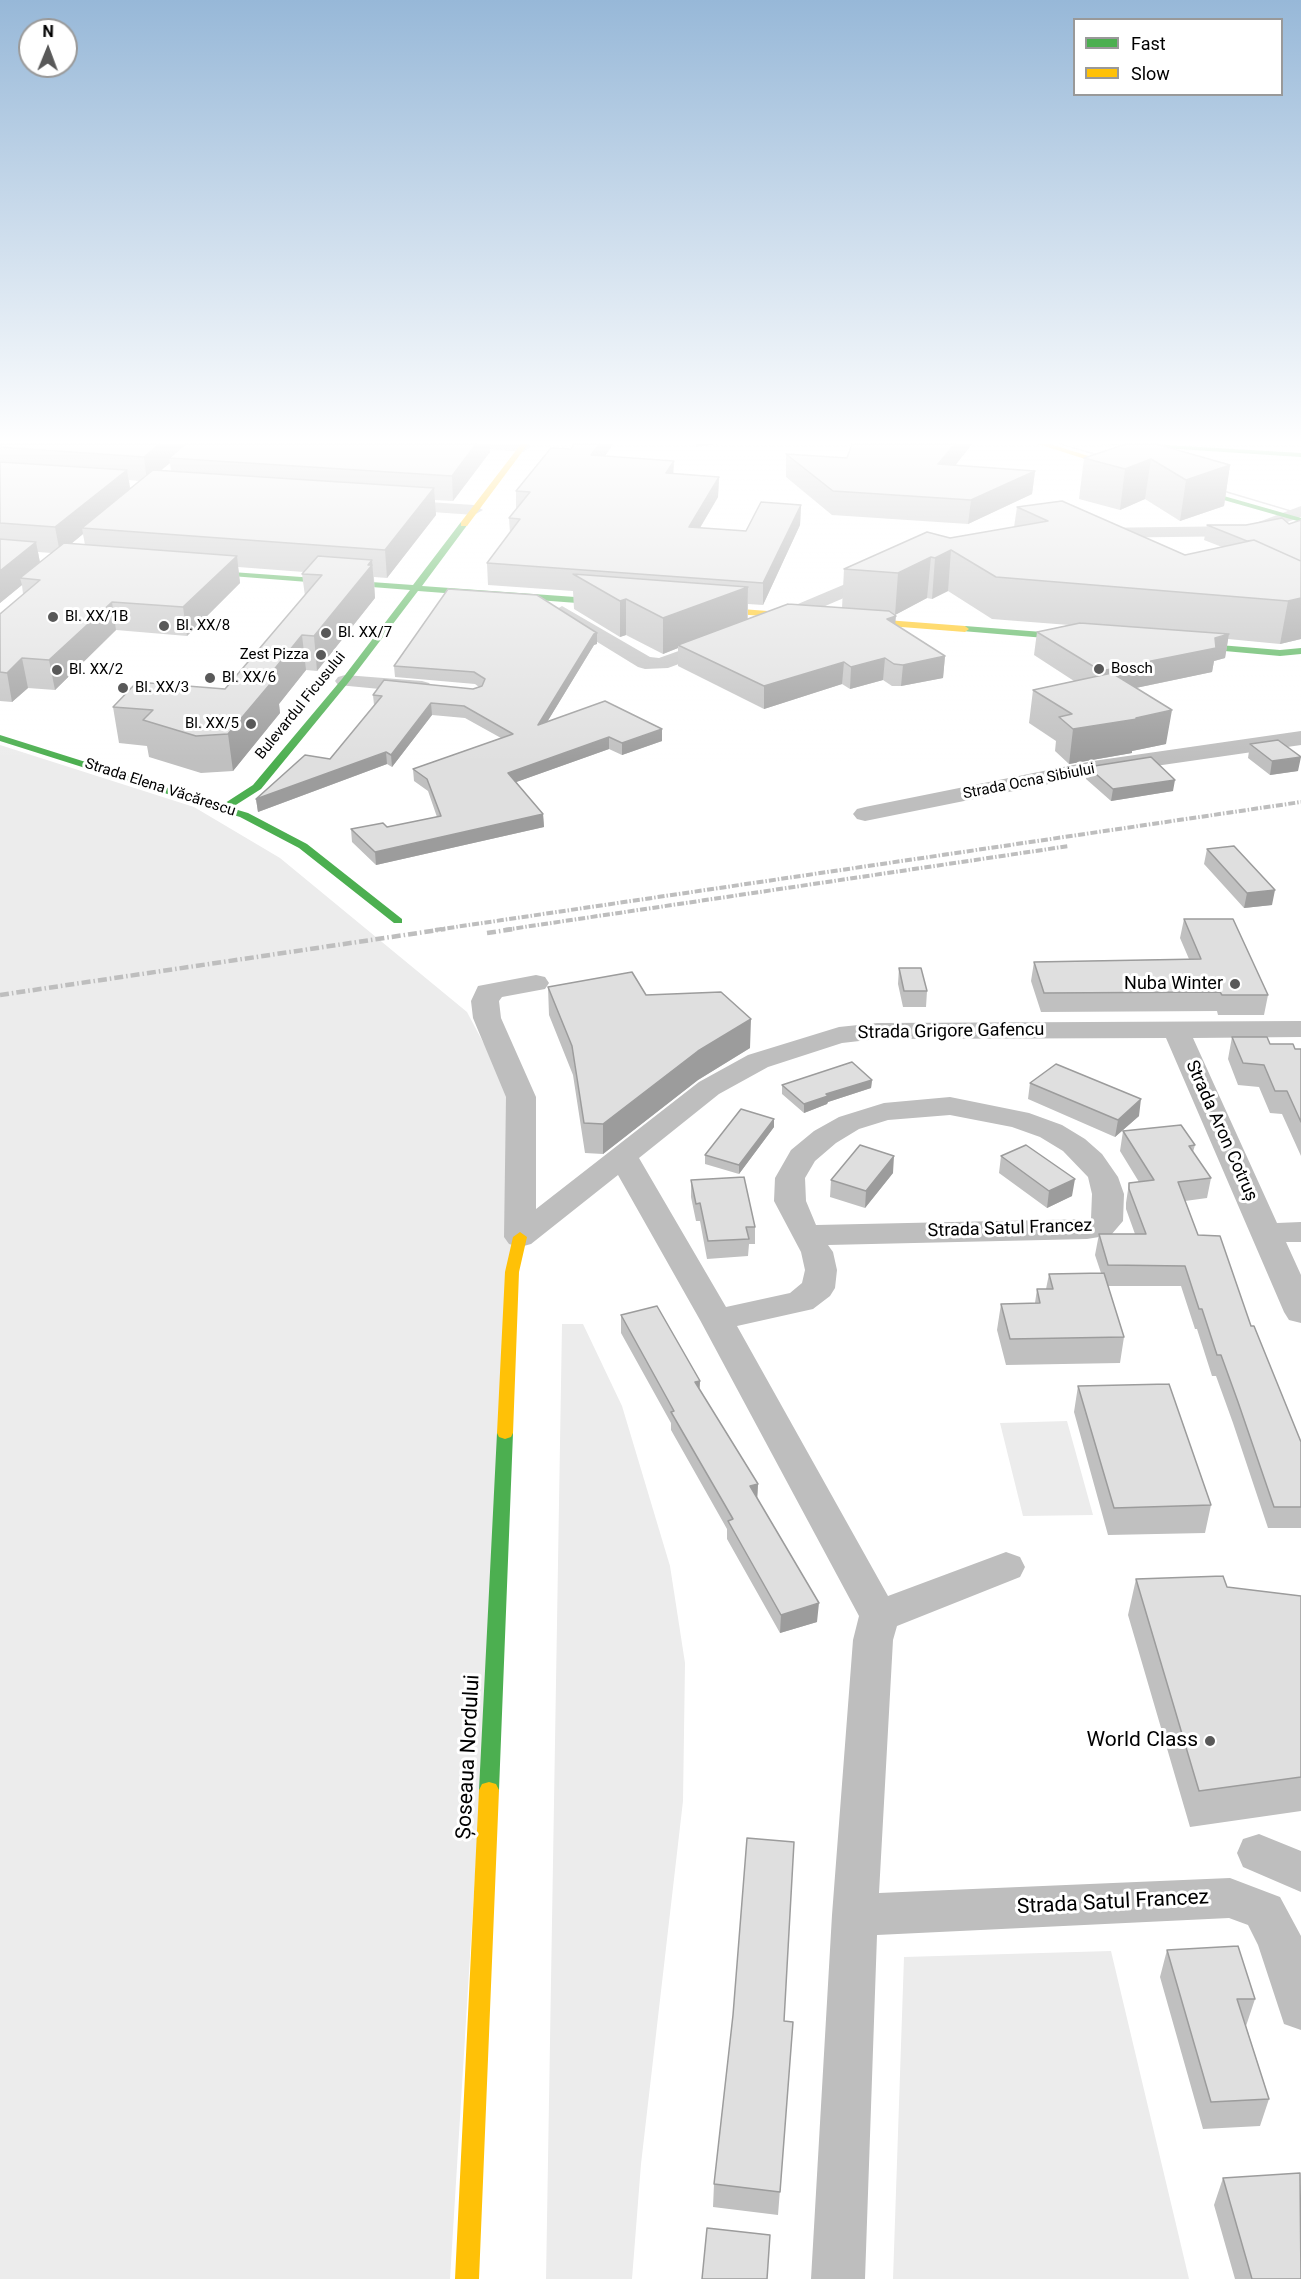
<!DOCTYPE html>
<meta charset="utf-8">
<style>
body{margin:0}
#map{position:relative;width:1301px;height:2279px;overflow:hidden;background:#fff;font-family:Roboto,sans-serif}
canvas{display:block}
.legend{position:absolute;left:1073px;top:18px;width:210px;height:78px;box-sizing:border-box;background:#fff;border:2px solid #999;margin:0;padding:8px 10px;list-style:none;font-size:18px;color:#000}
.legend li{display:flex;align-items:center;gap:12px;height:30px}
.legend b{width:30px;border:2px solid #999}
.north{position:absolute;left:18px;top:18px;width:60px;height:60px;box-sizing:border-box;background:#fff;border:2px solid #999;border-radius:50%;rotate:1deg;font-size:16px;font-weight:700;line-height:24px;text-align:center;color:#000}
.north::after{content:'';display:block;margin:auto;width:21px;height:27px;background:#595959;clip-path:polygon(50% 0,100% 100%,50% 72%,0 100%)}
</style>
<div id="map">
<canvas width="1301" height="2279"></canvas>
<ul class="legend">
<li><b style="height:8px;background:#4caf50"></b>Fast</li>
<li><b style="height:8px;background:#ffc107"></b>Slow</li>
</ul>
<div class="north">N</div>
</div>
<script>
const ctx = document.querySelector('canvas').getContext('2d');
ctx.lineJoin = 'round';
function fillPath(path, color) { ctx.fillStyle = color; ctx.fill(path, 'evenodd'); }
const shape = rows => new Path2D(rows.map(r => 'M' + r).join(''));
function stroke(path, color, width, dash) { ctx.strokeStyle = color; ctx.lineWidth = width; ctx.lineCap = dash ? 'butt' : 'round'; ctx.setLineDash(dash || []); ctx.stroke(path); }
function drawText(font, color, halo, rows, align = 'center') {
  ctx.font = font + ' Roboto,sans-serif'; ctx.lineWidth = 6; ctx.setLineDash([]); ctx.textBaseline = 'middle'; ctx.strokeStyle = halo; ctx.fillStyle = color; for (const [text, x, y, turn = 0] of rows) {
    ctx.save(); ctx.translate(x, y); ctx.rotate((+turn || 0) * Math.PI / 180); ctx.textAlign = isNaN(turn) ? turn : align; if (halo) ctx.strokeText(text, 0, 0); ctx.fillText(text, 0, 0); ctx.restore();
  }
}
const green = shape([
 [0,745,194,807,280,858,467,1012,510,1093,519,1165,450,2279,0,2279],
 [562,1324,583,1324,622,1406,670,1566,685,1663,683,1801,641,2164,632,2279,546,2279],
 [1067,1421,1093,1515,1023,1516,1000,1423],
 [1111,1951,1189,2279,893,2279,904,1957]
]);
const street = shape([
 [478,444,529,444,531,447,523,452,486,449,478,444],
 [397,500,474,505,483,510,474,515,391,509,388,505,397,500],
 [1301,506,1301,517,1250,536,1092,538,1083,533,1092,528,1248,526,1301,506],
 [881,569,890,575,888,579,781,625,774,627,764,621,767,617,881,569],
 [562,606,650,657,659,658,715,638,722,640,725,644,722,648,668,668,645,669,638,667,555,616,552,612,562,606],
 [345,675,422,681,429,683,432,687,429,691,422,693,338,685,335,681,338,677,345,675],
 [1301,731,1301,745,1093,775,865,821,857,819,853,814,857,809,865,807,1093,761,1301,731],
 [536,975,545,977,549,983,545,989,502,997,499,1001,501,1018,536,1097,536,1209,699,1082,748,1055,839,1027,877,1023,1301,1021,1301,1037,1193,1038,1277,1223,1301,1222,1301,1242,1286,1242,1301,1275,1301,1323,1289,1320,1284,1312,1166,1038,877,1039,842,1043,768,1067,719,1094,639,1158,726,1307,790,1293,802,1283,805,1270,801,1252,774,1201,775,1178,791,1150,814,1131,839,1117,884,1103,950,1097,1029,1113,1062,1125,1085,1139,1102,1154,1118,1177,1124,1194,1123,1221,1111,1235,1087,1239,828,1245,833,1252,837,1270,835,1288,830,1296,813,1309,737,1326,888,1596,1006,1552,1020,1557,1025,1567,1020,1577,897,1626,893,1640,879,1893,1230,1878,1280,1897,1301,1936,1301,2030,1284,2024,1258,1945,1248,1925,1229,1918,877,1935,865,2279,811,2279,832,1915,853,1640,859,1616,700,1320,618,1175,531,1244,520,1247,509,1244,504,1237,506,1097,473,1018,471,1001,478,986,536,975],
 [950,1115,1012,1127,1040,1137,1063,1151,1088,1177,1092,1194,1091,1219,816,1225,806,1201,805,1178,815,1161,836,1143,859,1129,888,1120,950,1115],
 [1259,1834,1301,1851,1301,1892,1243,1867,1237,1853,1243,1839,1259,1834]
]);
const fast = shape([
 [1101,444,1150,444,1301,453,1301,457,1101,444],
 [1178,483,1301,518,1301,522,1178,487,1178,483],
 [461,522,468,524,422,586,617,600,621,603,617,606,418,591,348,683,261,789,231,808,248,813,307,844,402,919,402,923,394,923,299,848,240,817,0,741,0,735,222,805,253,785,342,679,410,590,193,573,190,573,190,569,413,585,461,522],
 [965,626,1081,635,1085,638,1081,641,962,631,961,629,965,626],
 [1183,642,1280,650,1301,648,1301,654,1280,656,1180,647,1180,643,1183,642],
 [505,1427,511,1429,513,1433,499,1790,496,1796,489,1798,482,1796,479,1790,497,1433,499,1429,505,1427]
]);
const slow = shape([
 [521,444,528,444,467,526,461,526,461,522,521,444],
 [1038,444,1050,444,1133,470,1126,472,1038,444],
 [702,606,965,626,969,629,965,632,699,611,698,609,702,606],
 [520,1232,527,1237,519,1272,513,1433,511,1437,505,1439,499,1437,497,1433,505,1272,513,1237,520,1232],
 [489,1782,496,1784,499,1790,479,2279,455,2279,479,1790,482,1784,489,1782]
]);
const tram = shape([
 [1060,444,1112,459],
 [1210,487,1301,514]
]);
const railFar1 = shape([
 [435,930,1301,802],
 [504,930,1069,846]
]);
const rail = shape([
 [487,933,514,929],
 [0,995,445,929]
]);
const wall = shape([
 [0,444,490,444,490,452,453,501,435,500,436,515,387,578,374,577,375,598,317,671,306,670,279,704,280,713,233,771,201,773,149,757,147,746,119,743,113,707,225,689,305,596,302,574,304,572,238,567,240,583,187,636,116,630,55,690,28,688,12,702,0,701,0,614,23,594,22,585,0,603],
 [170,463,171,471,161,470],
 [129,480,139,481,130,488],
 [83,534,85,545,71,544],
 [38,552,52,553,40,562],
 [574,444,613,444,605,456,674,473,719,477,718,497,700,528,746,531,801,505,800,525,763,605,748,604,748,619,842,608,844,569,950,538,1014,527,1017,507,1185,555,1222,547,1204,540,1207,525,1246,525,1282,518,1301,639,1280,644,1228,639,1225,658,1214,661,1212,672,1136,688,1166,744,1132,751,1132,753,1069,764,1055,751,1056,741,1029,723,1033,690,1074,681,1034,655,1037,632,1069,625,992,619,948,591,932,599,927,598,895,615,895,624,945,656,943,678,901,686,892,686,883,680,850,689,842,684,764,709,678,666,678,648,663,654,626,635,620,637,574,609,573,591,488,585,487,563,510,533,509,518,516,509,516,491,571,449],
 [852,444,972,444,955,466,1035,471,1032,494,968,524,832,515,786,477,786,454,847,458],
 [1119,444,1156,444,1230,465,1224,506,1180,521,1145,499,1120,510,1079,499,1084,458,1119,447],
 [597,644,594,645,547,722,662,729,662,741,622,755,609,749,516,782,543,814,544,827,376,865,352,842,351,829,387,827,437,817,428,791,414,781,413,769,501,738,465,718,432,715,392,767,387,764,258,812,256,799,330,759,374,705,373,695,473,689,479,687,475,684,395,677,394,666],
 [1250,744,1298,771,1270,775,1248,758],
 [1088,767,1173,791,1111,801,1086,779],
 [1207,849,1272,905,1244,908,1204,864],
 [1184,919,1268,995,1264,1015,1218,1015,1217,1011,1041,1012,1031,981,1034,962,1189,959,1180,938],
 [899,968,927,991,926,1007,903,1007,898,984],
 [548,987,646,995,750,1048,698,1080,603,1154,585,1153,573,1075,549,1015],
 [1232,1037,1295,1049,1301,1049,1301,1156,1282,1114,1270,1113,1259,1087,1238,1085,1228,1059],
 [872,1080,871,1088,828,1102,827,1104,804,1113,782,1094,782,1085],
 [1030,1083,1139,1116,1115,1137,1028,1099],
 [774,1119,774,1127,739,1174,705,1164,705,1155],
 [1123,1131,1195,1145,1193,1152,1211,1178,1207,1198,1185,1201,1198,1235,1251,1326,1301,1442,1301,1528,1268,1528,1233,1423,1216,1376,1212,1376,1197,1329,1195,1329,1181,1286,1108,1286,1124,1337,1120,1363,1006,1365,997,1330,1001,1304,1035,1303,1037,1289,1046,1289,1049,1274,1101,1273,1095,1255,1099,1234,1135,1234,1126,1209,1126,1203,1129,1183,1139,1182,1120,1151],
 [1001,1156,1072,1196,1047,1208,999,1173],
 [893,1173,865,1208,830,1197,831,1180],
 [691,1180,755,1227,755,1244,749,1244,748,1256,707,1259,700,1221,696,1221,691,1197],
 [621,1315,700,1381,699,1389,758,1484,757,1498,817,1622,780,1633,727,1539,727,1529,671,1430,671,1423,621,1333],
 [1078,1386,1211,1505,1205,1533,1108,1535,1074,1412],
 [1136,1579,1227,1587,1301,1596,1301,1811,1190,1827,1128,1615],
 [1167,1950,1255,1999,1246,2026,1269,2099,1260,2126,1203,2129,1160,1977],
 [784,2021,793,2022,778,2215,713,2207,714,2184],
 [1223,2178,1301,2279,1235,2279,1214,2205]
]);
const shadedWall = shape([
 [159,444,192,444,169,458,170,463,147,482,144,457],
 [476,444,490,444,490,452,453,501,452,476],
 [599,444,613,444,592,475,591,455],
 [696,444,718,444,696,447],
 [955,444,972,444,937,488,938,464],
 [1151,459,1145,499,1120,510,1125,469],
 [674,461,673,481,666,473],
 [1230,465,1224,506,1180,521,1186,480],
 [127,470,131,495,82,528,83,534,60,553,55,527],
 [1035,471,1032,494,968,524,971,500],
 [719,477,718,497,688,548,689,527],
 [434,488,436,515,387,578,385,550],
 [801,505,800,525,763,605,763,583],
 [36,542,41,568,20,578,22,585,0,603,0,571],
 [951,550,948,591,932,599,935,558],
 [237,556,240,583,187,636,183,607],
 [931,557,927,598,895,615,898,573],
 [372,560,375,598,317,671,314,636],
 [748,587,747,622,678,645,678,648,663,654,663,618],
 [1301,598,1301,639,1280,644,1288,601],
 [626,599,626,635,620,637,620,601],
 [112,602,116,630,55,690,49,660],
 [896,616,894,637,887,619],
 [597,633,597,644,594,645,538,737,538,725,594,634],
 [1229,634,1225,658,1214,661,1212,672,1097,696,1101,671],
 [302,635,306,670,279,704,280,713,233,771,228,734,268,677],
 [945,656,943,678,901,686,903,665],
 [22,658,28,688,12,702,7,673],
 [885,658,883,680,850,689,851,667],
 [844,662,842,684,764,709,764,686],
 [431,703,432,715,392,767,391,755],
 [1172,710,1166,744,1132,751,1132,753,1069,764,1073,729],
 [662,729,662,741,622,755,622,743],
 [609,737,609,749,508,785,508,773],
 [386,752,387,764,258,812,256,799],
 [1301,757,1298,771,1270,775,1272,761],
 [1175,780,1173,791,1111,801,1113,789],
 [543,814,544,827,376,865,375,852],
 [1275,890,1272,905,1244,908,1247,893],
 [751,1019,750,1048,698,1080,603,1154,603,1124,698,1051],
 [872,1080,871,1088,828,1102,827,1104,804,1113,804,1104,826,1094],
 [1141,1099,1139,1116,1115,1137,1118,1120],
 [774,1119,774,1127,739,1174,739,1165],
 [894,1156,893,1173,865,1208,866,1191],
 [1075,1179,1072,1196,1047,1208,1049,1191],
 [700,1381,699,1399,695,1382],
 [758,1484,757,1502,750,1486],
 [819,1603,817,1622,780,1633,781,1615]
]);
const building = shape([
 [0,444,159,444,144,457,0,447,0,444],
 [186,444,476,444,452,476,169,458,186,444],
 [574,444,599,444,591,455,674,461,666,473,719,477,689,527,746,531,761,502,801,505,763,583,487,563,520,519,509,518,530,492,516,491,551,448,571,449,574,444],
 [852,444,955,444,938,464,1035,471,971,500,833,491,786,454,847,458,852,444],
 [1126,444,1156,444,1230,465,1186,480,1151,459,1125,469,1084,458,1126,444],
 [0,462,127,470,55,527,0,523,0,462],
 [153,470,434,488,385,550,82,528,153,470],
 [1062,501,1185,555,1254,540,1301,561,1301,598,1288,601,996,577,951,550,935,558,931,557,898,573,844,569,927,532,950,538,1048,521,1017,507,1062,501],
 [1282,518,1289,524,1301,520,1301,561,1254,540,1247,541,1207,525,1246,525,1282,518],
 [0,539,36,542,0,571,0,539],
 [64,543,237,556,183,607,112,602,49,660,22,658,7,673,0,672,0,614,40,580,20,578,64,543],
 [318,556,372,560,368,565,372,565,314,636,302,635,268,677,276,677,228,734,196,736,143,720,153,710,113,707,137,682,225,689,322,575,302,574,318,556],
 [573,574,748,587,663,618,626,599,620,601,573,574],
 [448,589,537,595,597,633,594,634,538,725,605,701,662,729,622,743,609,737,508,773,543,814,375,852,351,829,383,823,387,827,441,816,427,779,413,769,513,734,464,706,431,703,391,755,386,752,256,799,305,755,330,759,382,696,373,695,384,680,473,689,482,686,485,679,474,672,394,666,448,589],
 [788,604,889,611,896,616,887,619,945,656,903,665,894,664,885,658,851,667,844,662,764,686,678,645,788,604],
 [1080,623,1229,634,1215,638,1216,648,1101,671,1037,632,1080,623],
 [1112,673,1172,710,1136,718,1137,719,1073,729,1059,717,1072,714,1033,690,1112,673],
 [1278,740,1301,757,1272,761,1250,744,1278,740],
 [1151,757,1175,780,1113,789,1088,767,1151,757],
 [1234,846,1275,890,1247,893,1207,849,1234,846],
 [1184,919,1233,919,1268,995,1222,995,1220,992,1044,993,1034,962,1201,959,1184,919],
 [899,968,921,968,927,991,904,991,899,968],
 [632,972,646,995,721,992,751,1019,698,1051,603,1124,584,1123,572,1046,548,987,632,972],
 [1232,1037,1267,1037,1270,1044,1293,1044,1295,1049,1301,1049,1301,1122,1287,1091,1275,1091,1264,1065,1243,1063,1232,1037],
 [852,1062,872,1080,826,1094,828,1096,804,1104,782,1085,852,1062],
 [1056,1064,1141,1099,1118,1120,1030,1083,1056,1064],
 [741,1109,774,1119,739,1165,705,1155,741,1109],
 [1181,1125,1195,1145,1189,1146,1211,1178,1178,1182,1198,1235,1220,1236,1251,1326,1254,1326,1301,1442,1301,1507,1274,1507,1238,1402,1221,1355,1217,1355,1202,1309,1199,1309,1185,1266,1108,1265,1099,1234,1146,1234,1129,1189,1129,1183,1154,1180,1123,1131,1181,1125],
 [860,1145,894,1156,866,1191,831,1180,860,1145],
 [1026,1145,1075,1179,1049,1191,1001,1156,1026,1145],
 [744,1177,755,1227,746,1227,749,1239,708,1241,700,1203,696,1204,691,1180,744,1177],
 [1104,1273,1124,1337,1010,1339,1001,1304,1040,1303,1037,1289,1053,1289,1049,1274,1104,1273],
 [657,1306,700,1381,695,1382,758,1484,750,1486,819,1603,781,1615,728,1521,733,1519,671,1412,674,1411,621,1315,657,1306],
 [1169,1384,1211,1505,1114,1508,1078,1386,1169,1384],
 [1223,1576,1227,1587,1301,1596,1301,1777,1199,1791,1136,1579,1223,1576],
 [747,1838,794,1842,784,2021,793,2022,780,2192,714,2184,733,2015,747,1838],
 [1238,1946,1255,1999,1237,1999,1269,2099,1211,2102,1167,1950,1238,1946],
 [1300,2173,1301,2279,1252,2279,1223,2178,1300,2173],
 [707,2228,770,2235,767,2279,702,2279,707,2228]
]);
const markers = [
 [53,617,6,"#595959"],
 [164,626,6,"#595959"],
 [326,633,6,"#595959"],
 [321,655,6,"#595959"],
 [1099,669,6,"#595959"],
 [57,670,6,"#595959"],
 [210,678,6,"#595959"],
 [123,688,6,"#595959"],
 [251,724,6,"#595959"],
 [1235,984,6,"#595959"],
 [1210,1741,6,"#595959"]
];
const farPoinames = [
 ["Bl. XX/1B",65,617],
 ["Bl. XX/8",176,626],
 ["Bl. XX/7",338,633],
 ["Zest Pizza",309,655,"right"],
 ["Bosch",1111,669],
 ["Bl. XX/2",69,670],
 ["Bl. XX/6",222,678],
 ["Bl. XX/3",135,688],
 ["Bl. XX/5",239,724,"right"]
];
const farStreetnames = [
 ["Bulevardul Ficusului",301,706,-51],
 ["Strada Ocna Sibiului",1029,782,-11],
 ["Strada Elena Văcărescu",160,788,18]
];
const poiNames = [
 ["Nuba Winter",1223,984]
];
const streetNames = [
 ["Strada Grigore Gafencu",951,1032,-1],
 ["Strada Aron Cotruș",1221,1131,66],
 ["Strada Satul Francez",1010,1229,-2]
];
const nearPoinames = [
 ["World Class",1198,1741]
];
const nearStreetnames = [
 ["Șoseaua Nordului",469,1757,-87],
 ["Strada Satul Francez",1113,1903,-3]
];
fillPath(green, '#ececec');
fillPath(street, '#bebebe');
fillPath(fast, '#4caf50');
fillPath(slow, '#ffc107');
stroke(tram, '#bebebe', 1.5);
stroke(railFar1, '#bebebe', 4, [7, 2, 1.5, 2]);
stroke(rail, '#bebebe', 4.5, [9, 3, 1.5, 3]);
fillPath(wall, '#c0c0c0');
fillPath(shadedWall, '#9c9c9c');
fillPath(building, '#dfdfdf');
stroke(building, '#9c9c9c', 1.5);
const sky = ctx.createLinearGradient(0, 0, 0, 763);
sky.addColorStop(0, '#97b8d8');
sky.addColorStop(0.58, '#fff');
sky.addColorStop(1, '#ffffff00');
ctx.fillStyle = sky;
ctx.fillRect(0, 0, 1301, 763);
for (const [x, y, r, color] of markers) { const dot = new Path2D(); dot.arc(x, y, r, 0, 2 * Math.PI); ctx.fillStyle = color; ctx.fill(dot); stroke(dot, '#fff', 2); }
drawText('15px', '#000', '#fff', farPoinames, 'left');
drawText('15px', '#000', '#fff', farStreetnames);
drawText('18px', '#000', '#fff', poiNames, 'right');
drawText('18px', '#000', '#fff', streetNames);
drawText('21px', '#000', '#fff', nearPoinames, 'right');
drawText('21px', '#000', '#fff', nearStreetnames);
</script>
